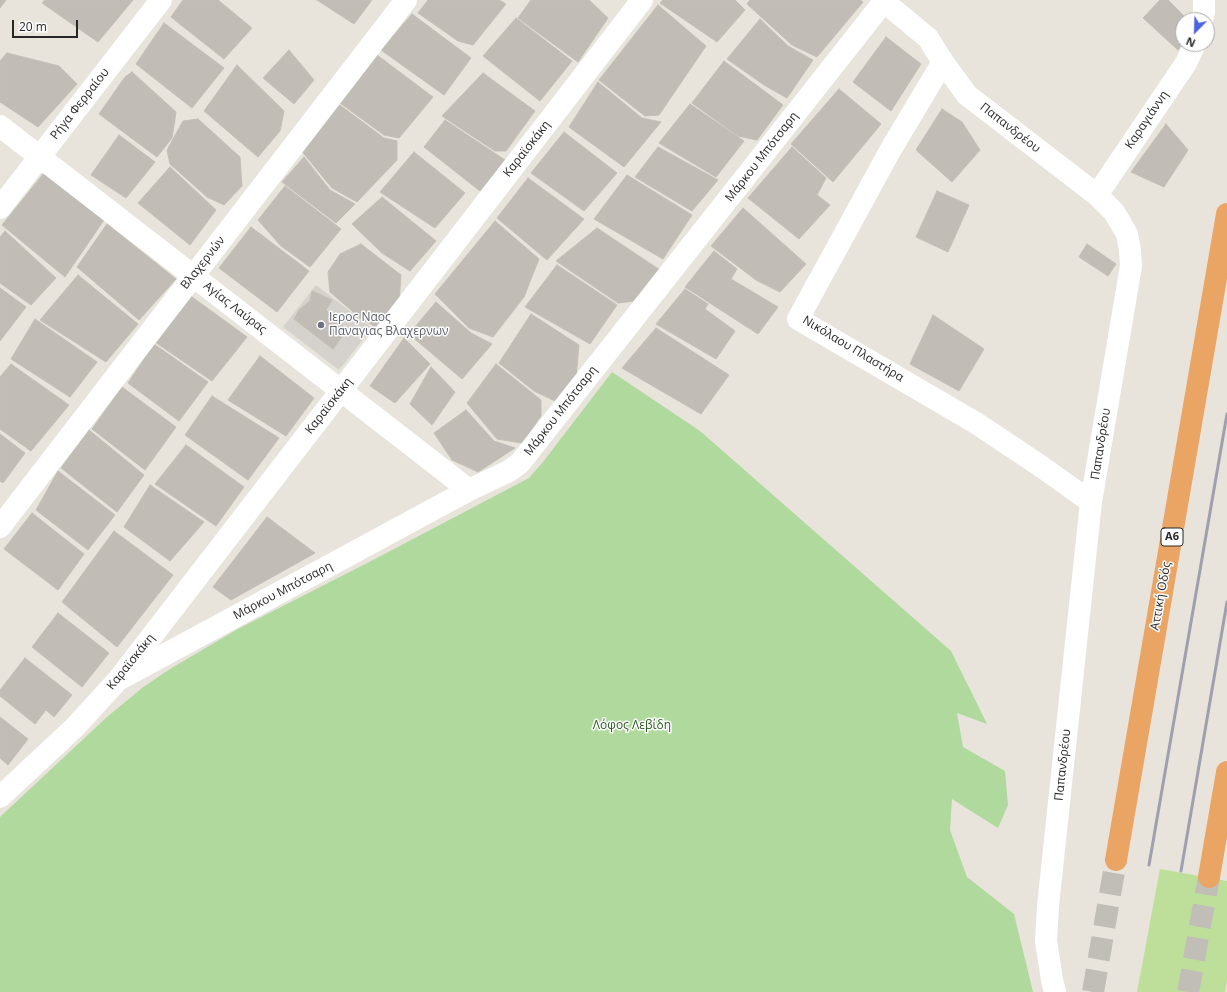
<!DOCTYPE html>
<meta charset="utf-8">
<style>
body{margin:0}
#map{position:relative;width:1227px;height:992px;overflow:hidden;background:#e8e3db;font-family:"Open Sans",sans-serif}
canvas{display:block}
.north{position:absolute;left:1175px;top:12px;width:40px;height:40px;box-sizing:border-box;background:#fff;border:1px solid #a9a9a9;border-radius:50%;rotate:203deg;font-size:11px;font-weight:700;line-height:16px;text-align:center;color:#272727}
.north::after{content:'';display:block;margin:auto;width:14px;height:18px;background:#4d62e3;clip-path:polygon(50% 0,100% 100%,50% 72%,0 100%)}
.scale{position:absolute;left:12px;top:20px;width:66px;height:18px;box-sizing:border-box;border:2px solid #272727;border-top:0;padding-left:5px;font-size:12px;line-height:14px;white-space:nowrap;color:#272727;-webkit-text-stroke:3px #fff;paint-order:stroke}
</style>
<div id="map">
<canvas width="1227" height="992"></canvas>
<div class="north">N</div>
<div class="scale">20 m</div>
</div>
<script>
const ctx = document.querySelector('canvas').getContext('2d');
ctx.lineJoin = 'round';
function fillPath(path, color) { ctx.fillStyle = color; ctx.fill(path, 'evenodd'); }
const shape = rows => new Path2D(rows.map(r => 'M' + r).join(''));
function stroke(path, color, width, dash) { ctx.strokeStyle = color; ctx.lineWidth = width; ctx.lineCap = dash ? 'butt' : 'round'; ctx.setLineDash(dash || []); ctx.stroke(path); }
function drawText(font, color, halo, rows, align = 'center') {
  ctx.font = font + ' "Open Sans",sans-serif'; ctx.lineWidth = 3; ctx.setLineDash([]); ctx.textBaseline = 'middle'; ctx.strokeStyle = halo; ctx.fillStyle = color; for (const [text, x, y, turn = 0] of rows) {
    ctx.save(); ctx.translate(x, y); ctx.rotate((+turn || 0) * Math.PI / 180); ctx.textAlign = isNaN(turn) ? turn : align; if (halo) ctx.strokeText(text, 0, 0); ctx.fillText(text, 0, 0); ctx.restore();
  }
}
const green = shape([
 [612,372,700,431,951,651,987,724,957,713,963,747,1005,771,1008,805,998,828,952,799,950,830,967,877,1014,914,1033,992,0,992,0,817,107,717,142,688,170,669,238,629,375,559,529,478,543,462]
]);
const pitch = shape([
 [1160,869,1227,881,1227,980,1225,992,1137,992]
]);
const plaza = shape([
 [316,285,372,328,339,370,283,327]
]);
const building = shape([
 [0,0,6,0,0,8,0,0],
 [45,0,133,0,98,42,42,3,45,0],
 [183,0,218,0,252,28,224,59,171,17,183,0],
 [317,0,372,0,354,24,317,0],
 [428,0,499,0,506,4,473,45,458,41,418,13,428,0],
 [531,0,589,0,608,18,578,62,518,18,531,0],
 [663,0,735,0,745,10,717,42,660,3,663,0],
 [750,0,860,0,863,2,817,57,792,45,747,4,750,0],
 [1160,0,1168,0,1187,19,1187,20,1183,20,1183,43,1178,50,1143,18,1160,0],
 [658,5,706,46,659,115,645,116,599,80,658,5],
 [412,14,471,58,444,95,381,50,412,14],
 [516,18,572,61,540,101,483,56,516,18],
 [760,19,788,46,813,60,787,98,764,85,727,59,760,19],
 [164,23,224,68,192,108,136,64,164,23],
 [886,37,921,64,891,111,853,82,886,37],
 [289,50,314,80,294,104,263,78,289,50],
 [7,53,59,66,77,84,38,127,0,102,0,61,7,53],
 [377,55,433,97,399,138,384,135,340,103,377,55],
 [724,61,783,105,757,140,738,136,692,103,724,61],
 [237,65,284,111,280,131,258,157,204,111,237,65],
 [132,72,176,112,172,138,157,157,99,114,125,77,132,72],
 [483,73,535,111,506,151,495,151,442,116,483,73],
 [598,82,642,118,661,122,624,167,569,127,598,82],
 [839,89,881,124,833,182,791,144,839,89],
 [337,103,384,138,397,141,397,160,357,202,332,188,300,149,337,103],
 [690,104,744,141,716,177,659,143,690,104],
 [942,109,962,122,980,150,952,182,916,150,942,109],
 [198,119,240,157,242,186,224,205,207,197,170,164,167,150,183,121,198,119],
 [445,120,505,160,480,191,424,147,445,120],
 [1166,124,1188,150,1164,187,1131,172,1166,124],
 [564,132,617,173,584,211,531,173,564,132],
 [119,135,155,162,126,198,91,175,119,135],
 [658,147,718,180,692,211,635,177,658,147],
 [792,147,826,178,817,195,830,205,799,239,748,198,792,147],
 [414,152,465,193,435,228,380,192,414,152],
 [304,157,330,190,355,204,336,223,282,182,304,157],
 [170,167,216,210,190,245,138,203,170,167],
 [44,173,104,220,65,277,2,225,44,173],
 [627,175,692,215,663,259,594,219,627,175],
 [528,178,584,219,547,260,497,218,528,178],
 [285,186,341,229,310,267,281,246,258,220,285,186],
 [937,191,969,205,948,252,916,237,937,191],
 [382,197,436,241,410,271,382,253,352,224,382,197],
 [743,208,806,264,780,292,756,280,711,246,743,208],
 [495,221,539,259,524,297,493,337,469,328,435,294,495,221],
 [107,224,176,279,139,320,77,267,107,224],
 [251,227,309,271,277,312,219,268,251,227],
 [597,228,660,270,634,301,618,303,556,261,597,228],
 [5,231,56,278,31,305,0,283,0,237,5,231],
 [361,244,401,275,399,303,377,328,359,317,330,292,328,272,340,254,361,244],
 [1087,244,1116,264,1108,276,1079,257,1087,244],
 [714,251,737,269,731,279,778,307,758,334,685,287,714,251],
 [557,265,617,305,590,344,525,307,557,265],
 [78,275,138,324,106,362,40,320,78,275],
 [0,288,26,307,0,341,0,288],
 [685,289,708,304,705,309,735,331,716,359,656,324,685,289],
 [312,291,332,300,326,310,347,330,333,349,294,319,299,310,310,301,312,291],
 [188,294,247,337,212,381,155,342,188,294],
 [436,302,471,333,492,344,462,379,409,334,436,302],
 [531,314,579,345,576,377,555,401,534,391,499,363,531,314],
 [933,315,984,349,959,391,910,364,933,315],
 [35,319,97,362,70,397,11,359,35,319],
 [656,328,729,375,701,414,622,368,656,328],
 [404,338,430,364,395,403,370,386,404,338],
 [154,344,208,382,179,421,128,383,154,344],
 [260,356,314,398,286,436,228,400,260,356],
 [11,364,69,405,31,451,0,429,0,377,11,364],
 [496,364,541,400,541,416,522,443,497,439,467,403,496,364],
 [431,367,455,392,432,425,410,404,431,367],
 [122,387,176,427,145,470,92,429,122,387],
 [212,396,279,438,248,480,185,435,212,396],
 [466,410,494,441,515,448,478,472,452,460,434,433,466,410],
 [89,430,144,475,117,512,61,468,89,430],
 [0,434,25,453,3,483,0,481,0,434],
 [186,445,244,487,216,526,155,484,186,445],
 [58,471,115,515,88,550,36,510,58,471],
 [150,485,204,522,170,561,124,527,150,485],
 [32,513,84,554,58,590,4,549,32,513],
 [267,517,315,553,231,600,213,587,267,517],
 [114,531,173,575,117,647,62,602,114,531],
 [58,613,109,653,82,687,32,647,58,613],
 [25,658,72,695,54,717,46,710,35,724,0,696,0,690,25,658],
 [0,717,28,739,8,765,0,758,0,717]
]);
const highwayTunnel = shape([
 [1093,992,1116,860],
 [1188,992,1209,877]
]);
const minor = shape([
 [882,0,928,38,943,62,967,95,1097,195,1114,212,1120,222,1127,234,1130,250,1131,266,1091,502,1048,906,1046,941,1052,980,1055,992],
 [1202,20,1204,12,1204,0],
 [943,62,891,149,798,319,976,423,1042,467,1091,502],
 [0,126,469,490],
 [1097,195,1186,63,1195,44],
 [0,208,161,0],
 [0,527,406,0],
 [118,680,469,490,509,471,520,463,885,0],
 [0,797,74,728,118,680,642,0]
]);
const highway = shape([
 [1116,860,1227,214],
 [1209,877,1227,772]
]);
const rail = shape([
 [1149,865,1227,414],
 [1181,871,1227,602]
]);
const markers = [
 [321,325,4,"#6b7280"]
];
const shields = [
 [1172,537,22]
];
const shieldNames = [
 ["Α6",1172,537]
];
const streetNames = [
 ["Ρήγα Φερραίου",80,104,-52],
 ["Καραγιάννη",1147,120,-56],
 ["Παπανδρέου",1010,128,38],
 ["Καραϊσκάκη",527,149,-52],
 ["Μάρκου Μπότσαρη",762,157,-52],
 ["Βλαχερνών",203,263,-52],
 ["Αγίας Λαύρας",235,308,38],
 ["Νικόλαου Πλαστήρα",853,349,31],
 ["Καραϊσκάκη",329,406,-52],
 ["Μάρκου Μπότσαρη",561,411,-52],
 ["Παπανδρέου",1101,444,-81],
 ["Μάρκου Μπότσαρη",283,591,-28],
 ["Αττική Οδός",1161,596,-80],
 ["Καραϊσκάκη",131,662,-51],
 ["Παπανδρέου",1063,765,-84]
];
const worshipNames = [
 ["Ιερος Ναος",329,318],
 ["Παναγιας Βλαχερνων",329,332]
];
const parkNames = [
 ["Λόφος Λεβίδη",632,726]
];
fillPath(green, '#afd99d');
fillPath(pitch, '#bedf9a');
fillPath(plaza, '#d5d2cd');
fillPath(building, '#c1bdb6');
stroke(building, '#c3bfb5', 1);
stroke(highwayTunnel, '#c1bdb7', 22, [22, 11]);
stroke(minor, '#fff', 22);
stroke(highway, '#eaa564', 22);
stroke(rail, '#9ea0b0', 3);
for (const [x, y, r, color] of markers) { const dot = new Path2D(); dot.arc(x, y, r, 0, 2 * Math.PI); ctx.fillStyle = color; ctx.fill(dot); stroke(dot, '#fff', 1.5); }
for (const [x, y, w] of shields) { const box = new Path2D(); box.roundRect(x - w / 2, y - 9, w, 18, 3); ctx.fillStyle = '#fff'; ctx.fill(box); stroke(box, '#272727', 1); }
drawText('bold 11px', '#272727', null, shieldNames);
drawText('12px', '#272727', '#fff', streetNames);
drawText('12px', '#5b616d', '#fff', worshipNames, 'left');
drawText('12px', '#2b5a21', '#fff', parkNames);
</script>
